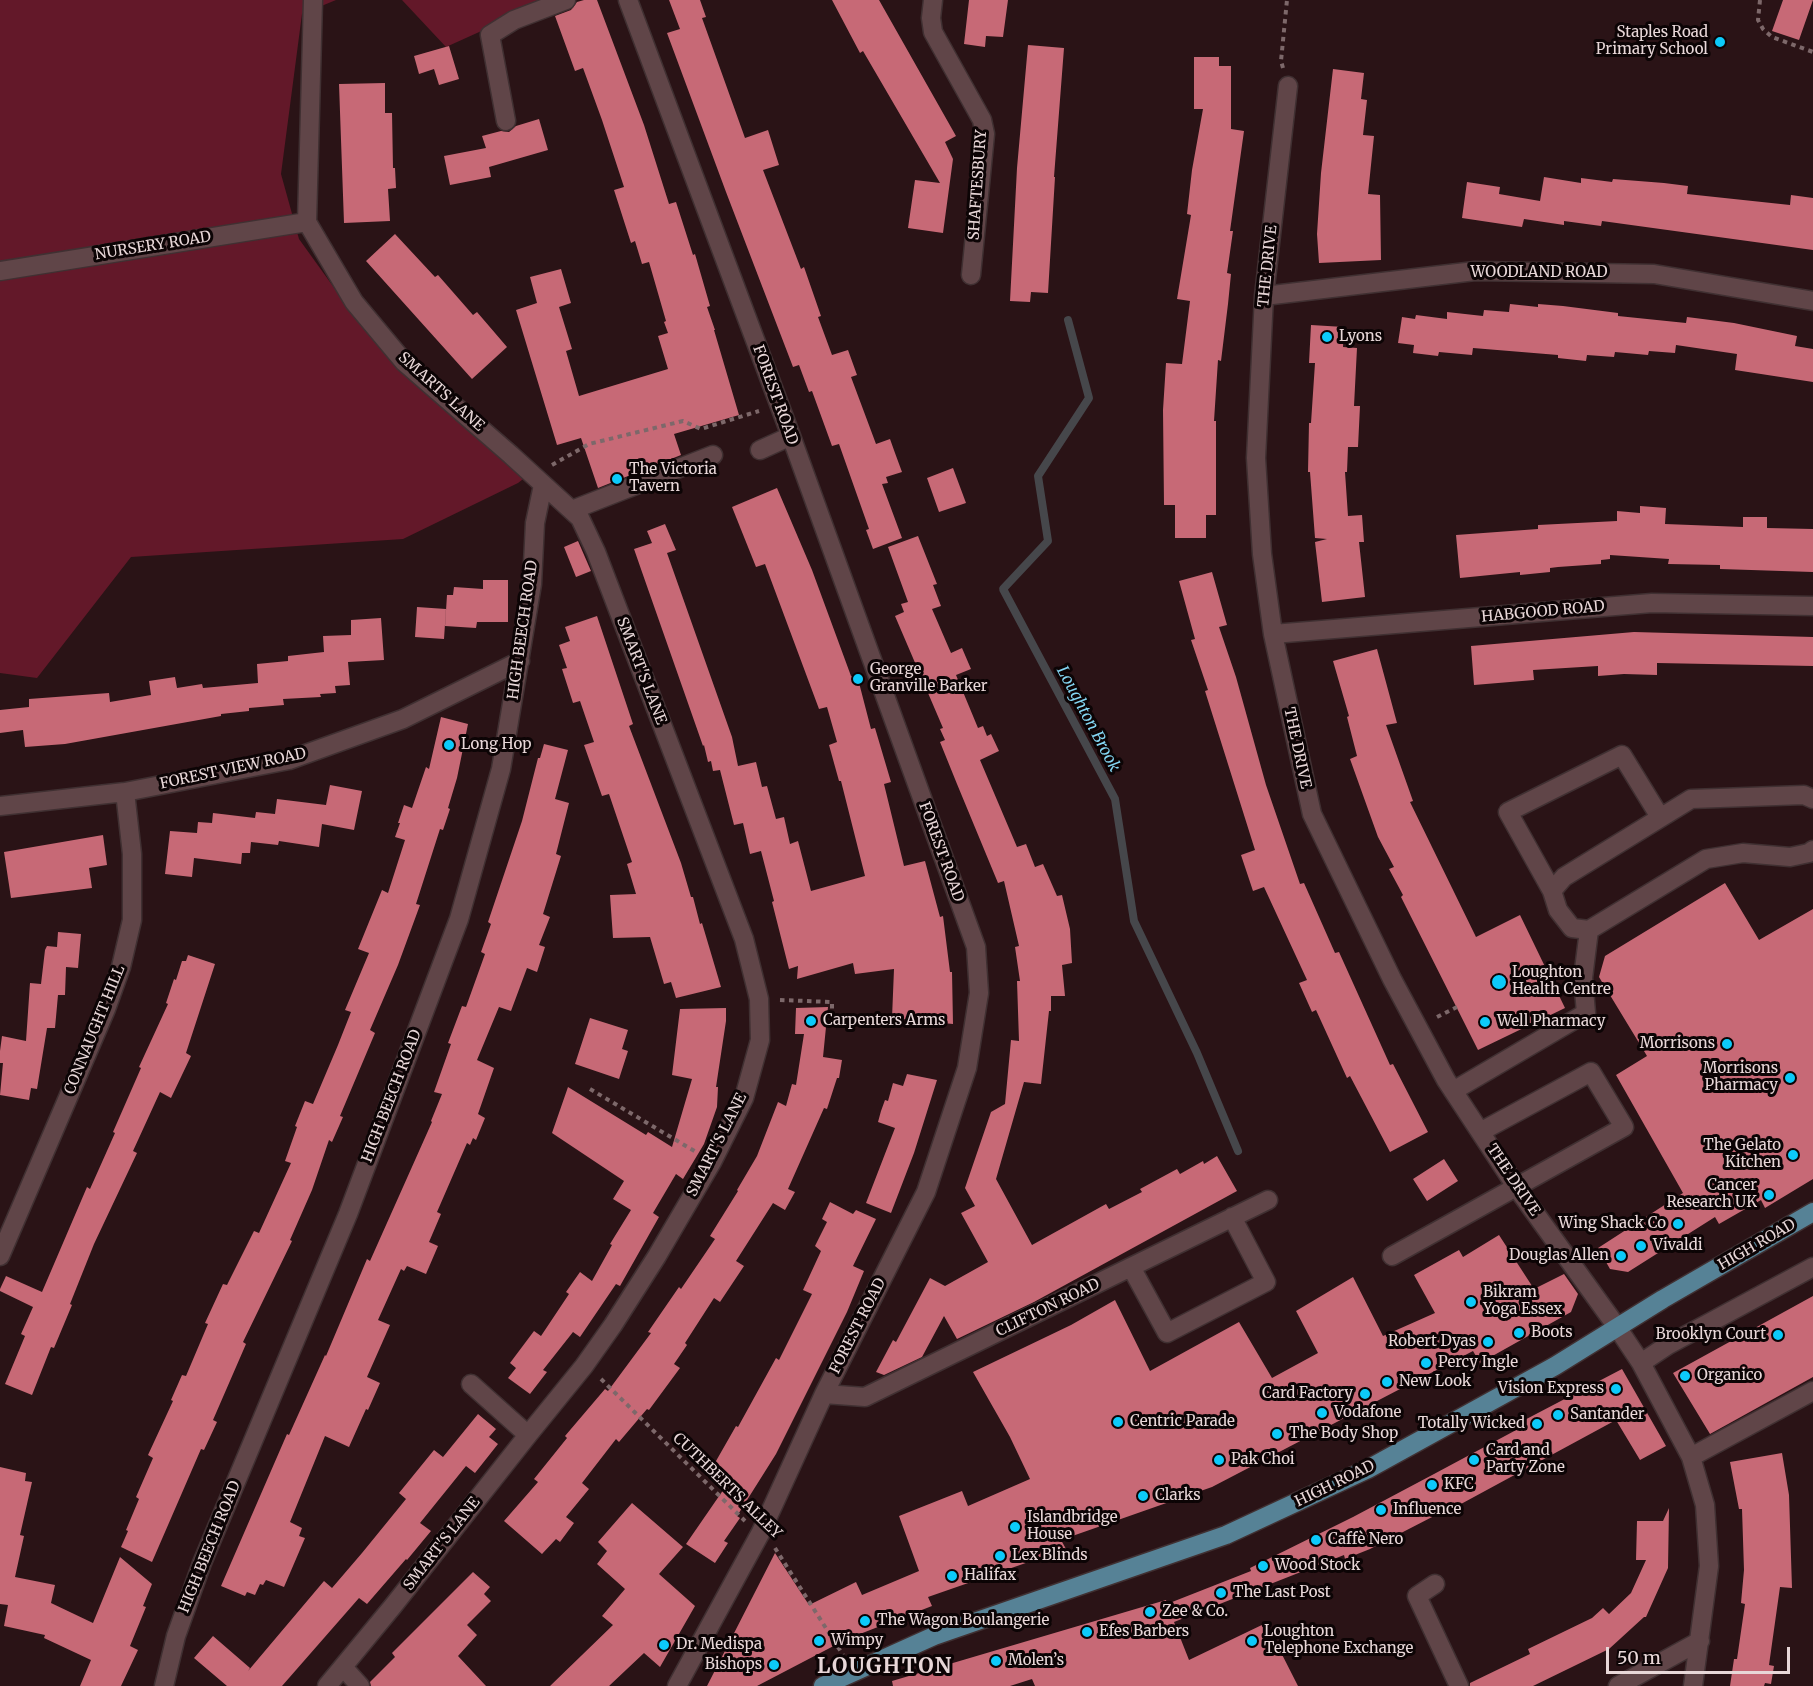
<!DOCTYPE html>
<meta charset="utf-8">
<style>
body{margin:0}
#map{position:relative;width:1813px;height:1686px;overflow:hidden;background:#2a1316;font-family:Merriweather,serif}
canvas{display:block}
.scale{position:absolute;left:1606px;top:1647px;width:184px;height:27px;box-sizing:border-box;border:3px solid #e8d7d8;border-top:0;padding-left:8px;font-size:18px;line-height:21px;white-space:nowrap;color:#e8d7d8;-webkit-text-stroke:4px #0c0405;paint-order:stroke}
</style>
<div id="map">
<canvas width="1813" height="1686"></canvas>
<div class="scale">50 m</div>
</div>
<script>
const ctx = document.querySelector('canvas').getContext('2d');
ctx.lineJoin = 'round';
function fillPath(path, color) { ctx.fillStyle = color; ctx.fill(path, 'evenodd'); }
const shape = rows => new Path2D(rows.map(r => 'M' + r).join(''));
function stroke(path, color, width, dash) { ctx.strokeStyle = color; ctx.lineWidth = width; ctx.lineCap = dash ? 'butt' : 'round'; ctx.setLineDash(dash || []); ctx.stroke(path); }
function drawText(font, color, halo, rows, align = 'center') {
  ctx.font = font + ' Merriweather,serif'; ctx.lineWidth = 6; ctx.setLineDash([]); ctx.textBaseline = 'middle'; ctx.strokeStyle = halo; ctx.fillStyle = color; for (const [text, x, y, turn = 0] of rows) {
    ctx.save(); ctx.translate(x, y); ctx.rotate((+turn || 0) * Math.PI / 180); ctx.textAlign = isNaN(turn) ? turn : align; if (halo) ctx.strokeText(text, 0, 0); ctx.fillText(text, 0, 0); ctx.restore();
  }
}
const green = shape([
 [0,0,336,0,302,14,281,174,299,239,335,289,402,365,527,476,518,483,403,539,131,557,37,678,0,673],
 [402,0,550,0,446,47]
]);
const stream = shape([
 [1068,320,1089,398,1038,476,1048,541,1003,589,1115,799,1134,921,1197,1053,1238,1151]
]);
const building = shape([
 [584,0,597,0,644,125,669,204,676,202,693,255,695,254,710,306,707,307,715,330,714,330,739,415,674,434,681,455,598,488,581,438,557,445,516,310,537,303,530,277,561,269,571,303,559,307,572,349,566,351,579,396,668,369,658,336,668,333,664,322,666,321,649,262,642,264,635,241,631,243,614,190,624,187,602,120,583,68,575,71,555,16,571,10,577,2],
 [669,0,700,0,706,17,702,18,745,138,768,130,779,165,763,170,801,269,804,267,821,316,818,317,832,355,848,350,857,375,851,377,876,444,890,439,895,453,902,472,886,477,888,483,882,484,902,538,873,549,866,530,869,529,839,444,832,446,812,391,809,392,799,365,793,367,726,192,667,33,680,29],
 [832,0,879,0,956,136,945,142,953,159,943,233,908,228,915,180,940,183,863,51,860,53],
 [969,0,1008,0,1003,37,986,36,985,47,964,44],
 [1783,0,1813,0,1799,40,1772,31],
 [1028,45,1064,48,1054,177,1055,177,1048,293,1031,292,1030,302,1010,301,1017,168],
 [449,46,459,79,439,85,434,69,419,74,414,56],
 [1194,57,1219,57,1219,66,1231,66,1231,129,1244,131,1230,231,1233,231,1227,273,1231,274,1228,304,1221,361,1218,360,1214,421,1216,421,1216,515,1206,515,1206,538,1175,538,1175,505,1164,505,1163,410,1166,363,1182,364,1190,301,1177,299,1191,215,1187,214,1192,170,1203,109,1194,109],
 [1333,69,1364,73,1361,99,1367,100,1363,135,1374,136,1368,194,1380,195,1381,260,1319,263,1317,234,1321,173],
 [385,83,385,113,392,113,393,168,395,168,396,188,388,189,390,221,344,223,339,84],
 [539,119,548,150,489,167,491,177,450,185,444,156,486,148,482,136,501,131,509,132,516,126],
 [1544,177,1581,183,1581,178,1612,182,1613,179,1664,183,1688,186,1687,194,1790,205,1791,195,1813,198,1813,250,1602,221,1601,226,1564,221,1564,225,1524,219,1522,227,1462,218,1467,182,1500,187,1499,194,1540,201],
 [395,234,435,277,438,275,473,315,477,312,507,347,472,379,366,261],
 [1510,304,1538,307,1538,304,1563,306,1618,313,1618,316,1686,323,1687,317,1734,323,1797,336,1795,346,1813,349,1813,382,1735,370,1737,354,1676,345,1675,353,1649,351,1648,355,1615,352,1614,357,1587,355,1586,361,1558,358,1558,355,1473,348,1472,355,1439,352,1438,356,1413,353,1414,345,1398,343,1402,317,1415,319,1416,315,1447,319,1447,312,1483,316,1484,310,1509,312],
 [1311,325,1344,327,1343,347,1357,348,1354,406,1360,406,1358,447,1348,447,1347,472,1345,472,1348,516,1362,515,1364,542,1359,542,1365,597,1322,602,1315,542,1327,539,1315,538,1310,472,1308,472,1309,423,1311,423,1315,363,1309,363],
 [953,468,966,503,939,512,927,478],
 [777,488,812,570,851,676,857,675,871,729,875,728,891,782,884,784,904,866,925,861,940,917,943,916,950,972,952,972,953,1024,892,1018,894,969,855,974,853,963,797,979,798,966,789,969,772,902,774,901,761,851,750,854,743,823,734,825,720,770,713,771,711,761,708,762,704,745,703,746,642,572,634,549,652,543,647,531,665,524,676,550,667,553,732,737,738,766,756,762,762,787,767,786,776,819,784,817,790,844,798,841,811,891,865,876,841,781,839,781,829,745,837,742,827,707,819,709,765,564,756,567,732,507],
 [1640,506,1666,508,1665,524,1743,527,1743,517,1767,517,1767,528,1813,529,1813,572,1720,569,1720,565,1668,564,1669,559,1610,555,1610,559,1601,560,1601,564,1558,567,1550,568,1550,572,1520,575,1520,572,1460,578,1456,535,1538,529,1538,525,1617,521,1617,511,1640,513],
 [918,536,937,584,933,585,941,606,932,609,951,653,962,648,971,669,956,675,978,728,983,726,987,736,991,734,999,751,980,760,1017,847,1026,844,1035,867,1043,864,1057,896,1062,895,1070,929,1072,963,1062,965,1065,996,1051,996,1051,1011,1049,1011,1041,1084,1024,1082,996,1179,1032,1245,1106,1204,1109,1209,1142,1192,1140,1189,1177,1169,1180,1174,1203,1161,1204,1164,1217,1156,1237,1191,1034,1302,957,1339,944,1316,922,1357,884,1375,876,1372,893,1340,896,1342,930,1278,945,1286,988,1262,961,1213,975,1206,965,1188,991,1112,1005,1104,1011,1040,1019,1041,1017,981,1020,981,1015,947,1019,946,1004,881,998,883,957,784,940,742,945,740,940,729,943,728,895,616,904,612,901,604,908,602,888,547],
 [578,541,591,571,576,577,564,547],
 [1212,572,1227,625,1219,627,1236,677,1266,785,1300,884,1304,883,1335,953,1339,952,1390,1065,1393,1064,1428,1132,1390,1152,1350,1076,1347,1078,1316,1010,1312,1012,1299,983,1307,980,1264,887,1253,891,1241,855,1255,850,1205,691,1208,690,1191,640,1195,639,1179,581],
 [483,580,508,580,508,622,477,622,476,628,445,626,447,595,453,595,454,587,483,589],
 [417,607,446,609,444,639,415,637],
 [597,616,633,724,629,726,681,863,691,897,693,897,700,924,702,923,721,987,676,998,671,982,664,984,650,937,613,938,610,895,636,894,627,864,632,862,609,794,602,796,584,745,594,742,580,701,573,703,562,669,567,668,559,645,570,641,565,627],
 [381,618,384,660,348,662,350,685,335,686,336,693,320,694,321,697,283,699,284,705,249,708,249,711,221,714,221,716,65,744,25,747,23,730,0,733,0,710,29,707,29,699,109,693,110,702,151,695,149,681,175,677,177,688,202,684,203,688,258,683,257,664,288,661,288,656,324,652,323,636,351,635,351,620],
 [1634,632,1813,637,1813,666,1657,663,1657,675,1624,674,1598,676,1598,666,1533,670,1534,680,1474,685,1471,646],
 [1377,649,1397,723,1386,725,1413,801,1410,802,1476,937,1520,915,1565,1008,1478,1050,1401,897,1403,895,1389,869,1394,867,1378,837,1350,759,1357,756,1347,717,1349,716,1333,661],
 [441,717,468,724,457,778,448,808,450,809,443,830,440,829,416,904,420,905,398,965,370,1030,375,1033,340,1116,343,1117,332,1142,329,1140,312,1190,290,1240,292,1241,243,1342,246,1344,213,1420,217,1422,204,1450,201,1449,152,1562,121,1547,128,1531,126,1530,139,1499,136,1497,153,1458,148,1455,173,1401,171,1400,182,1375,186,1376,208,1324,205,1323,223,1284,227,1285,254,1231,259,1233,291,1163,285,1161,297,1127,295,1126,305,1101,313,1104,338,1045,351,1012,345,1010,369,953,358,949,382,890,388,893,405,840,395,837,400,823,398,823,404,805,412,808,426,767,429,769],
 [544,744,568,750,555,799,569,803,556,854,561,856,543,914,550,917,539,945,545,947,537,972,527,968,511,1011,499,1007,477,1060,494,1068,478,1114,485,1118,476,1140,473,1138,470,1145,467,1143,437,1212,441,1214,429,1242,438,1246,426,1274,407,1266,404,1271,401,1269,378,1320,390,1325,367,1377,380,1383,368,1410,366,1409,349,1447,325,1436,290,1522,302,1528,299,1536,305,1538,284,1587,266,1580,263,1585,260,1584,255,1595,247,1592,245,1596,221,1586,287,1434,289,1435,325,1355,326,1356,367,1259,370,1261,432,1122,431,1121,442,1094,434,1092,451,1044,448,1043,462,1006,466,1007,485,954,481,952,491,924,488,922,522,821,538,758,540,758],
 [330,785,362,791,354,830,322,824,319,847,279,841,278,845,251,842,250,853,242,853,241,864,194,858,192,877,165,874,170,831,197,833,198,822,212,823,213,813,255,818,256,812,275,814,277,799,326,805],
 [103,835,107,865,89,868,92,888,11,898,4,852],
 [1725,883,1759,940,1813,909,1813,1179,1765,1208,1761,1200,1719,1224,1715,1217,1628,1272,1610,1269,1598,1248,1683,1193,1616,1075,1647,1056,1599,977,1605,956],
 [58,932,81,934,78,968,66,967,65,995,58,995,55,1028,47,1028,37,1089,31,1088,29,1100,0,1095,3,1063,0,1063,0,1051,2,1036,26,1041,30,983,41,984,45,950,47,946,57,947],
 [188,955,215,964,186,1053,191,1056,171,1098,160,1092,133,1151,137,1153,94,1244,70,1304,72,1305,54,1348,51,1347,32,1395,5,1384,25,1336,21,1334,33,1307,0,1291,0,1289,6,1276,42,1292,87,1187,90,1189,115,1133,113,1132,141,1068,139,1067,168,1004,166,1003,174,979,176,980,182,961,186,961],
 [828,1007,823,1057,842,1060,839,1078,837,1078,827,1109,824,1108,788,1189,795,1192,785,1210,773,1203,736,1261,744,1266,720,1302,714,1298,685,1343,687,1345,674,1364,680,1368,649,1410,647,1409,619,1442,616,1439,582,1483,589,1489,566,1517,574,1523,560,1542,556,1539,542,1554,504,1521,538,1482,534,1479,567,1438,565,1436,605,1389,608,1391,651,1333,648,1332,679,1287,681,1289,715,1239,710,1236,738,1191,737,1190,757,1156,778,1102,786,1106,792,1084,796,1085,804,1034,795,1034,796,1008],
 [726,1008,726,1021,716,1087,718,1087,717,1107,704,1144,683,1179,676,1174,653,1213,659,1217,620,1286,616,1284,580,1337,573,1332,543,1370,547,1372,530,1394,508,1378,516,1368,510,1363,534,1331,541,1336,569,1294,566,1292,580,1272,592,1281,612,1245,610,1244,631,1210,613,1199,624,1181,552,1133,568,1087,646,1135,648,1132,672,1147,692,1079,672,1075,680,1009],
 [590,1018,628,1030,622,1049,628,1051,619,1079,575,1064],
 [907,1074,937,1080,914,1153,891,1213,866,1203,895,1128,878,1122,881,1111,885,1100,888,1101,893,1083,903,1086],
 [1444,1159,1458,1181,1427,1201,1413,1179],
 [830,1202,853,1214,856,1210,876,1219,853,1266,864,1271,847,1312,776,1454,737,1516,740,1518,724,1541,728,1543,715,1563,686,1544,726,1486,708,1475,736,1426,738,1427,776,1358,779,1360,812,1294,803,1290,821,1251,815,1246,827,1222,822,1219],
 [1499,1235,1534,1289,1564,1274,1578,1294,1571,1312,1480,1363,1473,1351,1212,1487,1061,1540,1066,1549,928,1597,932,1606,847,1639,757,1686,707,1686,775,1553,809,1605,856,1582,862,1595,919,1571,899,1516,962,1491,968,1506,1030,1479,1010,1437,973,1372,1071,1325,1115,1300,1150,1371,1239,1322,1272,1378,1318,1353,1296,1311,1353,1277,1383,1336,1435,1313,1414,1275,1459,1250,1463,1257],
 [1813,1296,1813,1377,1710,1434,1673,1373],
 [1622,1369,1666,1446,1640,1460,1616,1420,1437,1517,1436,1515,1370,1549,1345,1559,1344,1555,1174,1622,1189,1660,1266,1623,1298,1686,1035,1686,1032,1679,1010,1686,893,1686,892,1681,1166,1600,1167,1604,1251,1571,1250,1568,1353,1517,1434,1474,1518,1429,1515,1425],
 [478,1414,496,1429,489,1437,498,1444,475,1473,466,1466,420,1523,431,1531,407,1560,406,1559,367,1604,359,1598,282,1686,227,1686,194,1658,213,1636,250,1668,248,1671,324,1581,332,1588,362,1553,406,1499,399,1493,434,1450,443,1457],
 [1782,1453,1789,1495,1792,1588,1780,1587,1769,1665,1774,1666,1771,1684,1765,1683,1764,1686,1730,1686,1734,1659,1737,1659,1745,1604,1741,1603,1744,1570,1742,1509,1739,1509,1730,1462],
 [0,1467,26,1473,25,1481,32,1482,20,1535,24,1536,15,1577,55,1585,51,1603,93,1623,120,1557,152,1584,143,1606,146,1607,130,1646,138,1650,121,1686,80,1686,91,1660,44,1638,45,1635,4,1626,8,1605,0,1604],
 [632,1503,683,1547,659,1574,695,1606,660,1667,644,1653,609,1686,550,1686,613,1625,602,1616,625,1589,597,1564,607,1551,598,1542],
 [1669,1508,1668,1568,1646,1617,1644,1617,1609,1649,1533,1686,1470,1686,1470,1683,1530,1654,1528,1649,1592,1618,1603,1608,1609,1614,1631,1593,1646,1560,1636,1560,1637,1521,1663,1521],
 [473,1572,490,1587,484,1594,491,1601,467,1625,477,1635,458,1656,486,1686,371,1686,370,1682,395,1657,392,1653]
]);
const path = shape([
 [1760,0,1758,20,1763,29,1772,37,1813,52],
 [1283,68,1281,61,1287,0],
 [552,465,589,444,683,421,701,429,759,411],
 [780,1000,832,1002,832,1019,892,1024],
 [1437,1017,1457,1007],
 [590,1089,696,1152],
 [601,1379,745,1521],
 [775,1548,843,1655]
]);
const minor = shape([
 [313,0,307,222,354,302,404,362,511,455,580,518,596,552,744,939,759,999,760,1040,744,1098,712,1162,657,1256,613,1325,584,1366,528,1435,393,1606,327,1686],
 [628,0,791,436,976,947,979,993,967,1068,926,1192,824,1394,761,1532,677,1686],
 [933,0,931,18,933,32,982,120,985,134,971,275],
 [1288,86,1264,296,1256,458,1262,554,1273,634,1312,814,1392,979,1446,1080,1517,1188,1617,1327,1641,1363,1691,1457,1705,1505,1709,1566,1693,1686],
 [506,121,490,35,514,20,566,0],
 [0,271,307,222],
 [1264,296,1475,271,1654,274,1813,301],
 [760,450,791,436],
 [572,510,713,455],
 [1273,634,1652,603,1813,606],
 [1813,799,1804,795,1691,799,1564,877,1552,891,1558,910,1572,928,1589,930,1706,859,1743,853,1790,857,1809,853,1813,850],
 [0,806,125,792,289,760,403,719,520,661],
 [1552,891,1508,812,1622,755,1660,817],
 [1453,1091,1586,1013,1583,978,1589,930],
 [0,1256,106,1009,121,967,132,920,132,854,125,792],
 [1392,1256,1624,1127,1591,1072,1480,1132],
 [1131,1267,1167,1333,1266,1282,1232,1217],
 [1641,1363,1668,1345,1813,1267],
 [471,1384,528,1435],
 [824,1394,865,1397,1268,1200],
 [1691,1457,1813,1391],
 [1435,1584,1417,1596,1459,1686],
 [343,1667,360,1686],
 [164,1686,176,1636,202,1563,348,1214,459,919,501,769,532,584,535,523,543,485],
 [1618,1686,1700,1641]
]);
const major = shape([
 [823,1686,934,1636,1226,1535,1368,1469,1555,1366,1663,1299,1813,1212]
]);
const markers = [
 [1720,42,6,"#0ccafa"],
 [1327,337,6,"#0ccafa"],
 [617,479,6,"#0ccafa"],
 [858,679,6,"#0ccafa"],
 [449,745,6,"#0ccafa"],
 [1499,982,8,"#0ccafa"],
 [811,1021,6,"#0ccafa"],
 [1485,1022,6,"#0ccafa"],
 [1727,1044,6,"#0ccafa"],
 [1790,1078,6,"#0ccafa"],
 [1793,1155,6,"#0ccafa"],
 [1769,1195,6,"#0ccafa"],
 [1678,1224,6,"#0ccafa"],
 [1641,1246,6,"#0ccafa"],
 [1621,1256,6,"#0ccafa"],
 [1471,1302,6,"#0ccafa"],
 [1519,1333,6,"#0ccafa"],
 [1778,1335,6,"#0ccafa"],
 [1488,1342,6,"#0ccafa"],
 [1426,1363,6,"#0ccafa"],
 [1685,1376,6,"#0ccafa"],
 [1387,1382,6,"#0ccafa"],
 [1616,1389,6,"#0ccafa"],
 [1365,1394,6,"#0ccafa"],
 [1322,1413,6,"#0ccafa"],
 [1558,1415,6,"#0ccafa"],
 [1118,1422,6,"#0ccafa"],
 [1537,1424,6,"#0ccafa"],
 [1277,1434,6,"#0ccafa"],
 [1219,1460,6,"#0ccafa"],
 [1474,1460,6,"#0ccafa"],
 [1432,1485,6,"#0ccafa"],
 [1143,1496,6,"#0ccafa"],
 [1381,1510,6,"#0ccafa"],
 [1015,1527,6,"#0ccafa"],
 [1316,1540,6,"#0ccafa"],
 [1000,1556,6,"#0ccafa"],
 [1263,1566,6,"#0ccafa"],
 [952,1576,6,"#0ccafa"],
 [1221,1593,6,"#0ccafa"],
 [1150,1612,6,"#0ccafa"],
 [865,1621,6,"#0ccafa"],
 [1087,1632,6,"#0ccafa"],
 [819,1641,6,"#0ccafa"],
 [1252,1641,6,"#0ccafa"],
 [664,1645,6,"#0ccafa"],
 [996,1661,6,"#0ccafa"],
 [774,1665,6,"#0ccafa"]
];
const poiNames = [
 ["Staples Road",1708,33,"right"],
 ["Primary School",1708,50,"right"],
 ["Lyons",1339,337],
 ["The Victoria",629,470],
 ["Tavern",629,487],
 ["George",870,670],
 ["Granville Barker",870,687],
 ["Long Hop",461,745],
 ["Loughton",1512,973],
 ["Health Centre",1512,990],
 ["Carpenters Arms",823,1021],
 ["Well Pharmacy",1497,1022],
 ["Morrisons",1715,1044,"right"],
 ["Morrisons",1778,1069,"right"],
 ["Pharmacy",1778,1086,"right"],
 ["The Gelato",1781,1146,"right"],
 ["Kitchen",1781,1163,"right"],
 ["Cancer",1757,1186,"right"],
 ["Research UK",1757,1203,"right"],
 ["Wing Shack Co",1666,1224,"right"],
 ["Vivaldi",1653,1246],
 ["Douglas Allen",1609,1256,"right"],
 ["Bikram",1483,1293],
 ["Yoga Essex",1483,1310],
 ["Boots",1531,1333],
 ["Brooklyn Court",1766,1335,"right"],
 ["Robert Dyas",1476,1342,"right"],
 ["Percy Ingle",1438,1363],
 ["Organico",1697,1376],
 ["New Look",1399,1382],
 ["Vision Express",1604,1389,"right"],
 ["Card Factory",1353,1394,"right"],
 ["Vodafone",1334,1413],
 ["Santander",1570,1415],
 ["Centric Parade",1130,1422],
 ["Totally Wicked",1525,1424,"right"],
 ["The Body Shop",1289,1434],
 ["Card and",1486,1451],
 ["Party Zone",1486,1468],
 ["Pak Choi",1231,1460],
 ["KFC",1444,1485],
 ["Clarks",1155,1496],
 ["Influence",1393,1510],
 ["Islandbridge",1027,1518],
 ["House",1027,1535],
 ["Caffè Nero",1328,1540],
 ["Lex Blinds",1012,1556],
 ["Wood Stock",1275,1566],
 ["Halifax",964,1576],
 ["The Last Post",1233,1593],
 ["Zee & Co.",1162,1612],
 ["The Wagon Boulangerie",877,1621],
 ["Efes Barbers",1099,1632],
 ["Loughton",1264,1632],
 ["Telephone Exchange",1264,1649],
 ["Wimpy",831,1641],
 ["Dr. Medispa",676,1645],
 ["Molen’s",1008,1661],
 ["Bishops",762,1665,"right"]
];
const streetNames = [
 ["SHAFTESBURY",978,185,-86],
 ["NURSERY ROAD",153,246,-9],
 ["THE DRIVE",1268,266,-84],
 ["WOODLAND ROAD",1539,273],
 ["SMARTS LANE",441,392,42],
 ["FOREST ROAD",775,395,70],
 ["HABGOOD ROAD",1543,612,-5],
 ["HIGH BEECH ROAD",523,630,-82],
 ["SMART'S LANE",641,671,69],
 ["THE DRIVE",1297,748,78],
 ["FOREST VIEW ROAD",233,769,-12],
 ["FOREST ROAD",941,852,70],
 ["CONNAUGHT HILL",95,1030,-68],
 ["HIGH BEECH ROAD",392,1096,-69],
 ["SMART'S LANE",717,1145,-63],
 ["THE DRIVE",1513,1180,56],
 ["HIGH ROAD",1757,1245,-30],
 ["CLIFTON ROAD",1048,1308,-26],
 ["FOREST ROAD",858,1326,-63],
 ["HIGH ROAD",1335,1484,-26],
 ["CUTHBERTS ALLEY",727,1486,44],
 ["SMART'S LANE",442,1544,-52],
 ["HIGH BEECH ROAD",210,1547,-68]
];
const waterNames = [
 ["Loughton Brook",1088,719,62]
];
const districtNames = [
 ["LOUGHTON",885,1667]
];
fillPath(green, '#631829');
stroke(stream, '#46474b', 8);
fillPath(building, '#c76976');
stroke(minor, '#403032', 21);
stroke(major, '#403032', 21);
stroke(path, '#7d686a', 4, [4.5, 4.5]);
stroke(minor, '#604548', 18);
stroke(major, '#568296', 18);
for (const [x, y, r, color] of markers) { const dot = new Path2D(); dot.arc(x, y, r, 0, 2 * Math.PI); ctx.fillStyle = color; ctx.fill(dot); stroke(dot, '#0c0405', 2); }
drawText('15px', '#e8d7d8', '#0c0405', poiNames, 'left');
drawText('15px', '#e8d7d8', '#0c0405', streetNames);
drawText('italic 16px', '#84d6f3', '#0c0405', waterNames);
ctx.letterSpacing = '1.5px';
drawText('bold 21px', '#e8d7d8', '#0c0405', districtNames);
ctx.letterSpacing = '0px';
</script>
